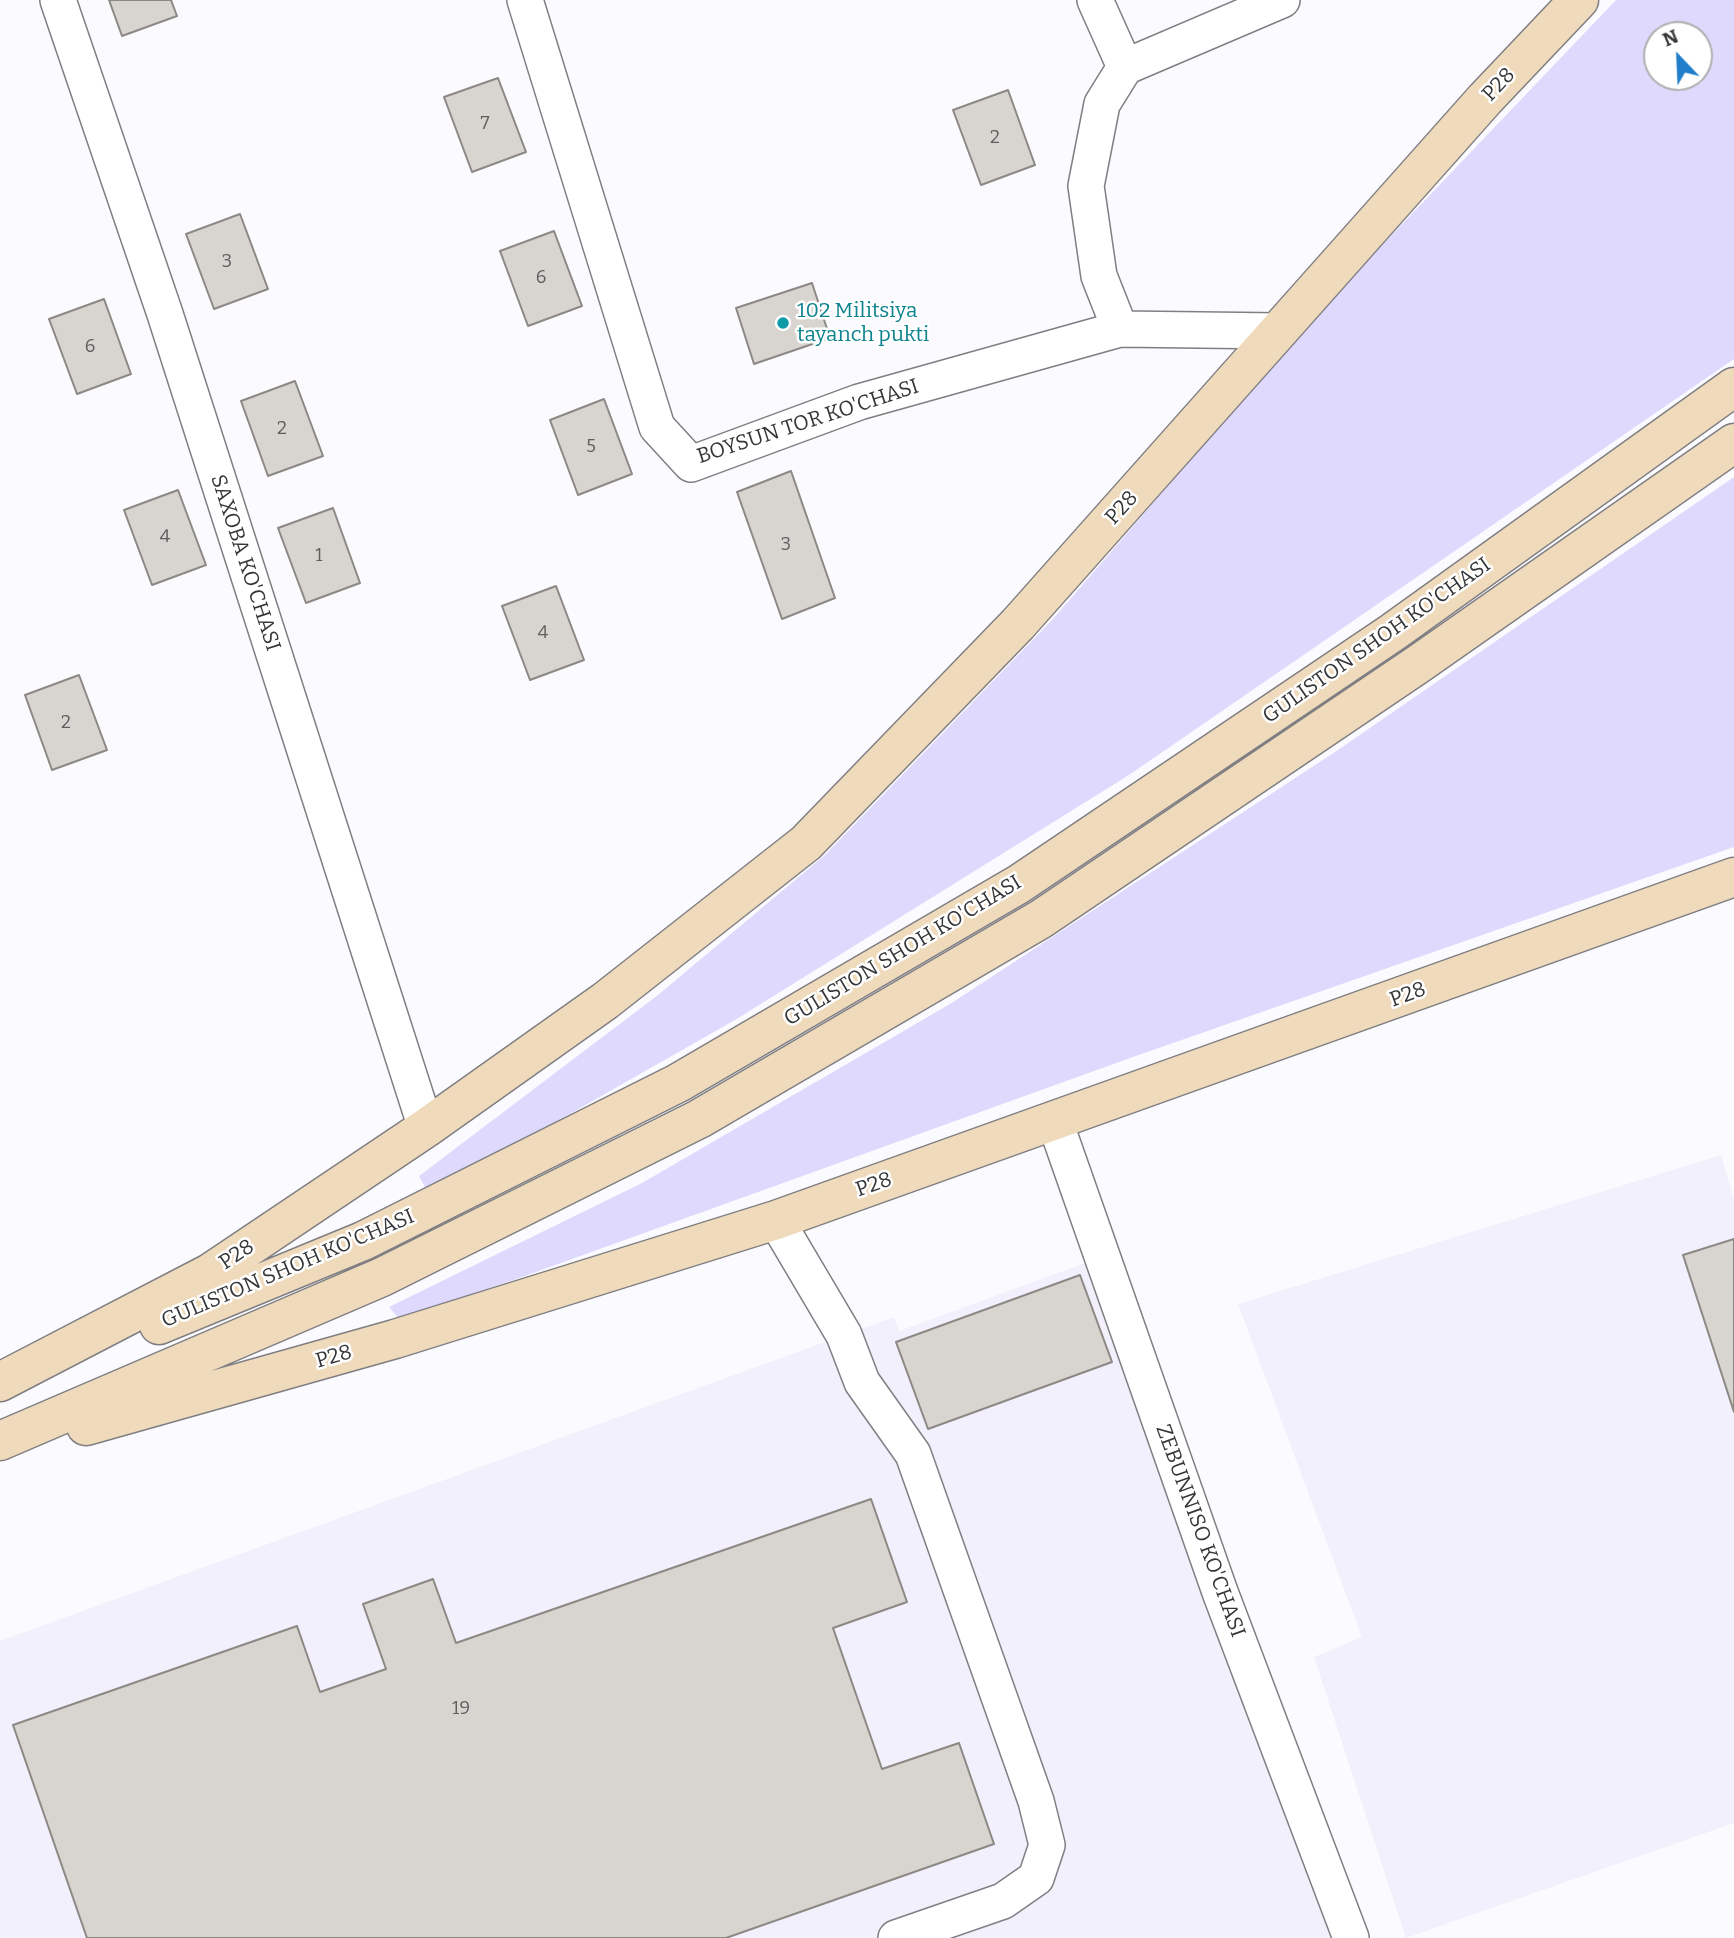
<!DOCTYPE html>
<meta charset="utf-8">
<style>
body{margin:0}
#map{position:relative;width:1734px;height:1938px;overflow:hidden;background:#fbfbff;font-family:Bitter,serif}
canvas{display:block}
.north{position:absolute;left:1643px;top:21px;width:70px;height:70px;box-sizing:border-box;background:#fff;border:2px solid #afafaf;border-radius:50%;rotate:337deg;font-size:19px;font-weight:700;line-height:28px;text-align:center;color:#363638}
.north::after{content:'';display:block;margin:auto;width:24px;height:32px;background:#207eca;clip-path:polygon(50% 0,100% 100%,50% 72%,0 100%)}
</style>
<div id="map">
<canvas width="1734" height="1938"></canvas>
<div class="north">N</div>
</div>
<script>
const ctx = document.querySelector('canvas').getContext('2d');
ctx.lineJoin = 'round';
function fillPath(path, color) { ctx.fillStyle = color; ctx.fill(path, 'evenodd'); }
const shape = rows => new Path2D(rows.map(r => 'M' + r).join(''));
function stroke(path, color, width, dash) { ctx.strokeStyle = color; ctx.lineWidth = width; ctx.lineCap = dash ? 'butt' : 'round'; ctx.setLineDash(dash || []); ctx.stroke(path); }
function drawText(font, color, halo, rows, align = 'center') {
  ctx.font = font + ' Bitter,serif'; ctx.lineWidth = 5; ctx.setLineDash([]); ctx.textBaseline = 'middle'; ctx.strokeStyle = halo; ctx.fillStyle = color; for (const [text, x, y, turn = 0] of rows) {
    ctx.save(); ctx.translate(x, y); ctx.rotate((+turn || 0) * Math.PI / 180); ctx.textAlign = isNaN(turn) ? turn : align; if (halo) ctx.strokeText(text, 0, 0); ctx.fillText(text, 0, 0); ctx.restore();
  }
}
const built = shape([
 [1721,1155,1734,1199,1734,1823,1406,1938,1314,1657,1362,1637,1238,1304],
 [1088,1262,1333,1938,0,1938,0,1641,894,1317,899,1331]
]);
const green = shape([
 [1616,0,1734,0,1734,359,1129,775,735,1020,429,1194,419,1176,658,995,825,855,1053,619,1322,308],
 [1657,35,1699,35,1699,77,1657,77],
 [1734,477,1734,847,1133,1057,522,1277,399,1319,389,1307,642,1183,950,1004,1335,752]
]);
const building = shape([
 [109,0,171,0,177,16,122,36,109,0],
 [498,78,526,152,472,172,444,97,498,78],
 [1008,90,1035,165,981,185,953,110,1008,90],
 [240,214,268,289,214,309,186,234,240,214],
 [554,231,582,306,528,326,500,251,554,231],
 [812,283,830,338,754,364,736,308,812,283],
 [104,299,131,374,77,394,49,319,104,299],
 [295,381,323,456,268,476,241,401,295,381],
 [604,399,632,474,578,495,550,420,604,399],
 [791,471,835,598,782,619,737,492,791,471],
 [178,490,206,565,152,585,124,510,178,490],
 [333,508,360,583,306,603,278,528,333,508],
 [556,586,584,660,530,680,502,606,556,586],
 [79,675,107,750,52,770,25,695,79,675],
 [1734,1239,1734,1412,1683,1255,1734,1239],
 [1080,1275,1112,1362,928,1429,896,1342,1080,1275],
 [871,1499,907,1602,833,1628,882,1769,959,1743,994,1844,726,1938,87,1938,13,1725,297,1626,320,1692,386,1669,363,1604,433,1579,456,1643,871,1499]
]);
const street = shape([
 [58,0,165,314,426,1128],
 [525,0,657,427,691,464,859,402,1120,329,1280,331],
 [1095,0,1125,67],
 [1120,329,1099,276,1086,186,1102,104,1125,67,1282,0],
 [1055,1122,1220,1592,1351,1938],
 [776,1220,844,1335,862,1382,913,1454,1036,1801,1047,1845,1036,1878,1003,1901,896,1938]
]);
const secondary = shape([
 [159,1325,363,1241,678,1083,1019,884,1393,632,1734,387],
 [0,1382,210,1273,426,1128,605,1001,806,843,1018,624,1485,99,1579,0],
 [86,1426,395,1339,776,1220,1734,877],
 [0,1441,382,1277,699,1119,1041,919,1417,665,1734,443]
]);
const markers = [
 [783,323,7,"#0f9aa8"]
];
const numberNames = [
 ["7",485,124],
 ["2",995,138],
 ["3",227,262],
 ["6",541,278],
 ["6",90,347],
 ["2",282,429],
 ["5",591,447],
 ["4",165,537],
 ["3",786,545],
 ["1",319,556],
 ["4",543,633],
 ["2",66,723],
 ["19",461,1709]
];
const streetNames = [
 ["Р28",1499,85,-47],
 ["BOYSUN TOR KO'CHASI",808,422,-18],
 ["Р28",1122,508,-48],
 ["SAXOBA KO'CHASI",245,563,72],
 ["GULISTON SHOH KO'CHASI",1377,641,-35],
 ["GULISTON SHOH KO'CHASI",903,951,-31],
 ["Р28",1408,995,-20],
 ["Р28",874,1185,-19],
 ["P28",237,1255,-34],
 ["GULISTON SHOH KO'CHASI",288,1269,-23],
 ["Р28",334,1357,-16],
 ["ZEBUNNISO KO'CHASI",1200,1531,70]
];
const cultureNames = [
 ["102 Militsiya",797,311],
 ["tayanch pukti",797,335]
];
fillPath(built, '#f1f0fc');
fillPath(green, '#ded9fd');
fillPath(building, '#d8d4d0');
stroke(building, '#8c8884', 2);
stroke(street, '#7f7f83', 38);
stroke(secondary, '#7f7f83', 41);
stroke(street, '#fff', 35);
stroke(secondary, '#f0dabc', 38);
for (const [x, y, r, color] of markers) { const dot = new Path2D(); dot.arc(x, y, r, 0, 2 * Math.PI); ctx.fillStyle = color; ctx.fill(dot); stroke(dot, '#fff', 2.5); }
drawText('18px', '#5e5e5e', null, numberNames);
drawText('21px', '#363638', '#fff', streetNames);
drawText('21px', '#0d838f', '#fff', cultureNames, 'left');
</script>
